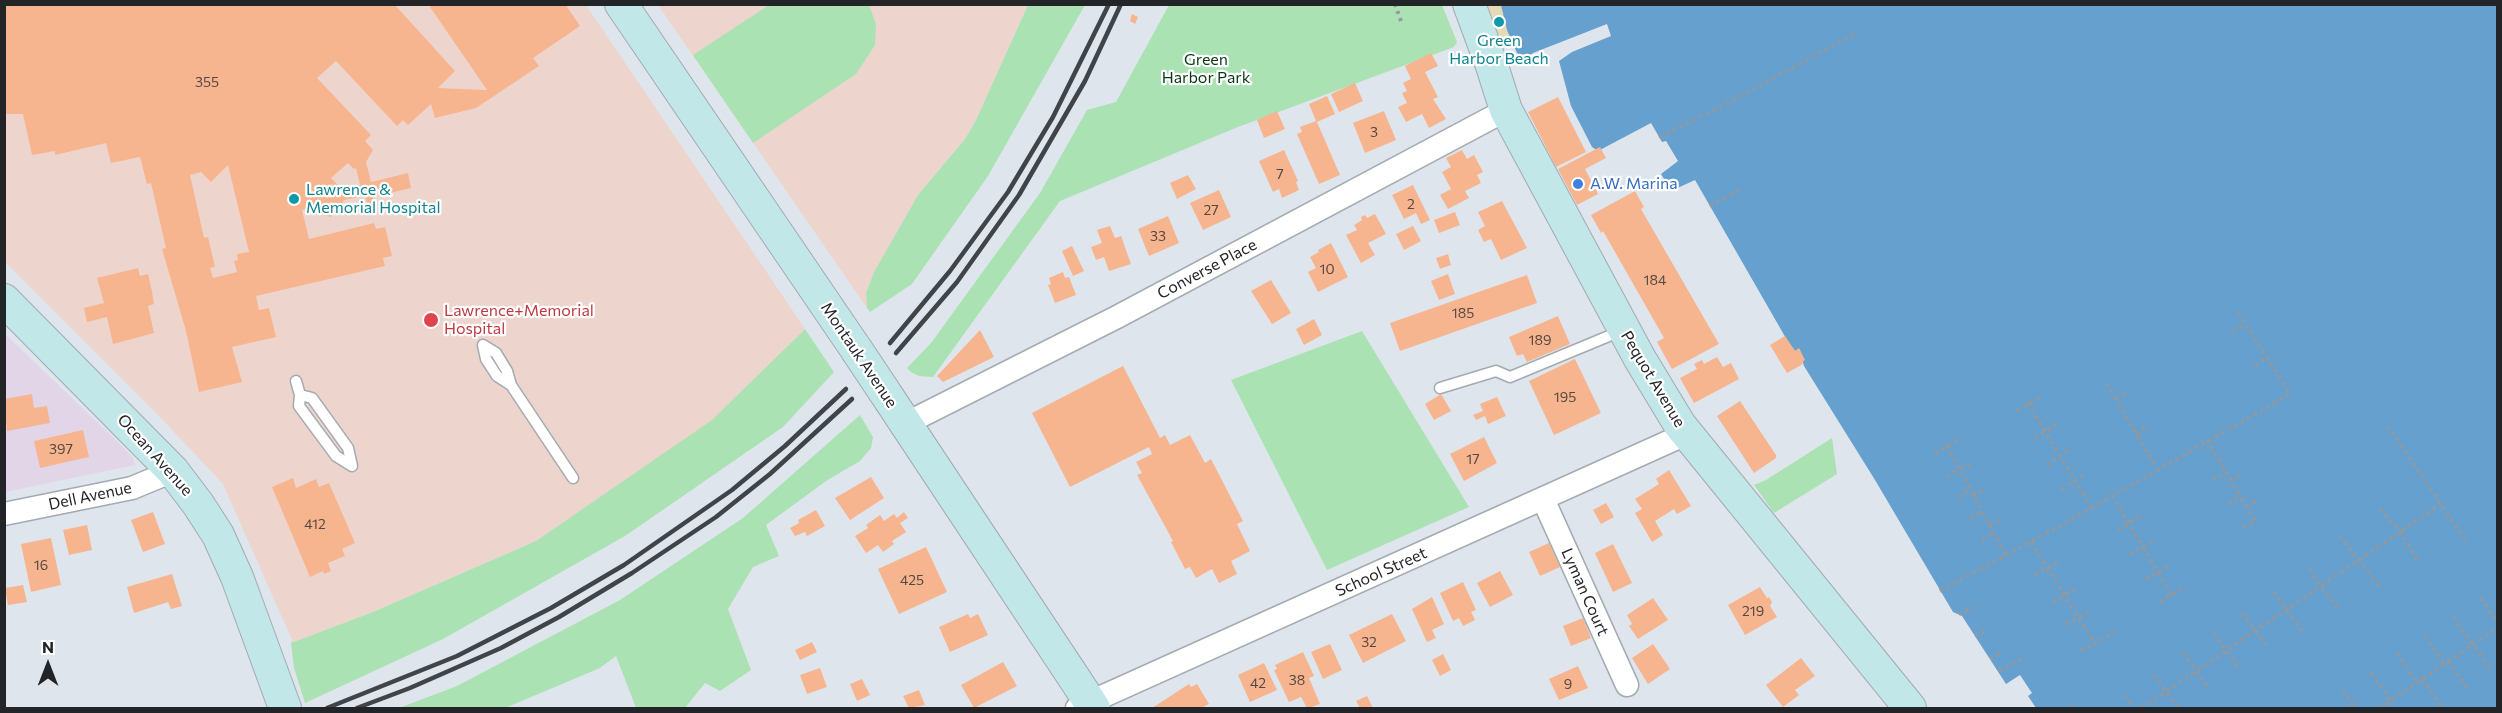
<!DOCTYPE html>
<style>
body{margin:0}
#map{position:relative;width:2502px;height:713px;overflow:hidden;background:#dfe5ec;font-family:Commissioner,sans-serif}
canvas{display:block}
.frame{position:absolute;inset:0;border:6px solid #222427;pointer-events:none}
.north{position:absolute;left:18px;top:635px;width:60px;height:60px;-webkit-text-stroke:4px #fff;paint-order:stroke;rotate:0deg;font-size:16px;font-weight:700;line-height:24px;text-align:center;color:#222427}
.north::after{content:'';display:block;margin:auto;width:21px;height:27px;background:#222427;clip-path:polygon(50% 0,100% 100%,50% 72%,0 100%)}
</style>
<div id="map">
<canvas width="2502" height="713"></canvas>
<div class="frame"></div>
<div class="north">N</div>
</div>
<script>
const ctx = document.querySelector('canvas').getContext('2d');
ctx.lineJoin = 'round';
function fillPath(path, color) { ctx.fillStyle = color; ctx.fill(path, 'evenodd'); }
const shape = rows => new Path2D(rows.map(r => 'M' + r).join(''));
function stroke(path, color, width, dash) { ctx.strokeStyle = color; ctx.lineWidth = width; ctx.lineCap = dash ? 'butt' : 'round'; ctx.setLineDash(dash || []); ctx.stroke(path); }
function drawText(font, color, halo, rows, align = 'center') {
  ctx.font = font + ' Commissioner,sans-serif'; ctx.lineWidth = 4.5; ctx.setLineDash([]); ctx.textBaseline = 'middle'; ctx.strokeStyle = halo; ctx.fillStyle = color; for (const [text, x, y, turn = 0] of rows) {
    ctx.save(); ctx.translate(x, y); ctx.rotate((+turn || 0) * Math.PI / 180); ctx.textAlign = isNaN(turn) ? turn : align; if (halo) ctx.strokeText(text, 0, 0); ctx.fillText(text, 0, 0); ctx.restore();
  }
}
const commercial = shape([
 [4,333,119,443,133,458,135,465,5,492]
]);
const medical = shape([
 [4,5,586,5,805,329,709,424,536,541,373,612,291,643,292,640,223,484,159,416,5,262],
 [658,5,1028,5,976,120,965,139,918,195,874,272,866,293,867,308]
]);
const green = shape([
 [769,5,869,5,876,24,875,45,856,74,753,143,693,55],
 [1028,5,1085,5,988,176,912,284,870,312,867,308,866,293,874,272,918,195,965,139,976,120],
 [1169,5,1442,5,1457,42,1454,47,1238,127,1060,201,933,377,919,376,911,372,907,368,931,343,1040,193,1087,110,1116,102],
 [805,329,834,372,783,427,625,536,443,639,305,703,294,668,291,643,373,612,536,541,712,420],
 [1362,331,1469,507,1327,570,1231,380],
 [860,415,873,437,871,448,860,461,826,481,766,525,779,556,753,567,728,609,751,670,720,691,705,683,685,708,636,708,616,656,600,668,505,708,399,708,457,686,620,600,743,518],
 [1832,438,1837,474,1774,513,1754,485,1766,480]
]);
const sand = shape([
 [1487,5,1501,5,1510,36,1500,40]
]);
const water = shape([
 [1501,5,2497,5,2497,708,2036,708,2028,696,2032,693,2020,675,2006,684,1962,616,1953,612,1875,480,1804,366,1799,349,1795,351,1787,340,1695,180,1671,191,1661,174,1678,161,1666,141,1662,142,1651,123,1598,151,1592,147,1571,106,1559,61,1572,52,1611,36,1607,24,1533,53,1525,59,1517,53,1507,30]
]);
const building = shape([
 [4,4,394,4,455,71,438,88,487,90,428,4,565,4,580,26,533,58,539,66,476,108,435,118,431,104,408,125,403,120,397,126,336,61,317,78,371,135,365,141,373,150,366,162,371,182,408,173,411,188,373,197,377,214,370,215,365,196,344,200,331,217,316,213,312,208,302,210,309,239,374,223,376,229,385,227,392,256,383,258,385,266,256,296,259,310,269,308,276,337,232,347,242,382,199,392,186,331,162,249,166,248,151,183,147,184,140,157,111,163,106,143,55,155,55,151,32,155,23,114,4,114],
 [348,163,354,169,356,168,360,185,342,189,331,178],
 [228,165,249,252,237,254,238,260,234,261,237,272,213,278,210,268,215,267,208,237,204,238,190,175,201,172,211,182],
 [1132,14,1138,17,1135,24,1130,21],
 [1431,53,1438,66,1425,72,1438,97,1433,99,1446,119,1429,128,1422,114,1406,122,1398,107,1407,103,1402,93,1407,91,1403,83,1411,79,1405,66],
 [1355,83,1363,101,1339,112,1331,94],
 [1327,96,1335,114,1317,122,1340,175,1319,184,1297,134,1302,132,1300,127,1316,121,1309,104],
 [1558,97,1586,152,1556,167,1528,112],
 [1277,111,1285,129,1264,138,1257,120],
 [1384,111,1396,140,1365,153,1353,123],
 [1600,147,1606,158,1585,169,1598,194,1577,205,1558,169],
 [1284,150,1298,181,1296,182,1299,190,1282,198,1279,189,1273,192,1259,161],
 [1462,150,1467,159,1474,155,1483,172,1477,175,1481,183,1465,191,1469,198,1448,209,1440,195,1451,189,1442,172,1451,167,1446,158],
 [1188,175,1196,189,1177,199,1170,183],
 [1413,185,1430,220,1421,224,1416,213,1404,219,1392,195],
 [1219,190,1231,217,1203,230,1190,203],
 [1635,191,1644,207,1641,209,1719,344,1672,369,1657,342,1664,338,1603,231,1601,233,1591,215],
 [1502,201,1527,248,1501,260,1491,239,1484,242,1478,230,1485,226,1478,212],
 [1455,212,1460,225,1439,233,1434,220],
 [1375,214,1386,234,1368,243,1375,255,1361,263,1346,235,1357,230,1354,225,1362,220,1361,217,1365,215,1367,218],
 [1168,216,1179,243,1149,256,1138,229],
 [1110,226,1115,238,1121,236,1131,264,1109,271,1104,257,1096,260,1091,247,1102,243,1097,230],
 [1413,226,1421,241,1404,250,1396,234],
 [1331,243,1348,277,1318,292,1308,272,1316,268,1310,257,1319,252,1318,250],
 [1072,246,1084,271,1073,276,1062,251],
 [1448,254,1451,265,1440,269,1436,258],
 [138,268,140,276,148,274,152,292,154,304,148,306,154,333,113,344,107,317,87,322,84,308,104,303,97,278],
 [1063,272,1065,278,1069,277,1076,295,1055,303,1048,285,1051,284,1049,278],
 [1448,274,1455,294,1439,300,1431,281],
 [1527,275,1537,303,1400,351,1390,323],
 [1271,280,1291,313,1272,324,1251,291],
 [1558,316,1570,344,1527,362,1523,354,1517,356,1509,337],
 [1314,319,1322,335,1304,345,1296,329],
 [980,330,994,357,943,382,937,376],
 [1785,336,1795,351,1799,348,1805,360,1802,362,1803,364,1787,373,1770,345],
 [1717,357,1723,367,1731,363,1739,379,1694,403,1680,378,1697,369,1694,364,1702,360,1704,364],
 [1575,359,1601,413,1554,435,1529,381],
 [1123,366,1160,438,1165,435,1170,445,1190,435,1205,463,1211,459,1243,521,1237,524,1250,551,1231,561,1237,574,1219,583,1212,569,1196,578,1190,567,1185,569,1171,542,1173,541,1137,475,1142,473,1136,462,1152,454,1149,447,1070,487,1032,413],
 [32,394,34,408,47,406,50,423,7,431,4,399],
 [1441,394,1451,411,1434,420,1425,404],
 [1497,397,1506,416,1488,424,1485,416,1476,420,1473,415,1483,411,1480,404],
 [1740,401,1776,455,1776,458,1754,473,1717,416],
 [83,430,89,457,40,468,34,441],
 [1484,437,1497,463,1464,481,1450,454],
 [1669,470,1691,506,1677,514,1674,509,1655,521,1663,535,1652,542,1635,513,1642,509,1635,499,1659,484,1656,479],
 [871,477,884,498,850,520,835,498],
 [293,478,296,488,316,479,319,487,329,483,355,543,342,549,345,556,328,563,331,571,324,574,323,571,310,577,272,487],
 [1606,503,1614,517,1601,524,1593,510],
 [816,510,825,526,807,536,805,532,795,536,790,528,799,523,798,520],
 [153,512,165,544,143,552,131,520],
 [904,512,908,518,900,523,906,532,892,541,894,544,883,552,878,545,866,553,855,536,868,528,866,525,880,515,884,521,894,514,897,518],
 [87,525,92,550,69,555,63,530],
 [51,538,61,585,31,592,21,544],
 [1549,543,1560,567,1540,576,1529,552],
 [1613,544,1632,583,1613,592,1595,553],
 [926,547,947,592,899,614,878,569],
 [1500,571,1513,595,1490,607,1477,583],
 [172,574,182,606,171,609,168,602,134,613,127,587],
 [1463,582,1476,610,1471,612,1475,620,1463,626,1459,618,1453,621,1440,593],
 [23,585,27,602,8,605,5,588],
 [1760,587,1767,598,1769,597,1772,602,1770,606,1777,617,1745,635,1728,605],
 [1432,597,1444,624,1432,630,1436,638,1427,642,1412,609],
 [1653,598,1668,620,1638,639,1629,626,1632,624,1627,615],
 [968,614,970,618,978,614,988,635,950,652,939,627],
 [1392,614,1406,641,1363,663,1349,635],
 [1583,618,1591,638,1571,646,1563,626],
 [812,642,817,652,800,660,795,650],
 [1330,644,1342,670,1323,679,1311,652],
 [1653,644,1670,669,1648,684,1632,658],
 [1303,652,1314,676,1309,678,1320,704,1309,708,1307,708,1301,697,1289,702,1274,670,1277,669,1275,665],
 [1443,654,1451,670,1440,676,1432,660],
 [1801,658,1815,676,1795,690,1799,695,1783,707,1766,685],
 [1003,662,1017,686,974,708,961,685],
 [1264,663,1277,690,1250,702,1238,675],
 [1578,666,1588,688,1559,700,1549,679],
 [820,668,827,687,807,694,800,675],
 [862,679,870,695,857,701,850,684],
 [1189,684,1191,687,1197,684,1209,704,1201,708,1152,708],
 [919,690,925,705,909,708,903,696],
 [1367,696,1373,708,1360,708,1356,701]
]);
const path = shape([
 [1395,4,1402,24],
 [1659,137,1726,104,1854,34],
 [1710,206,1742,188],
 [2233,332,2244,324],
 [2255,366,2266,357],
 [2107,384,2157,469],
 [2115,398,2128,392],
 [2028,403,2091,507],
 [2017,411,2042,396],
 [2388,426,2467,543],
 [2136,434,2148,426],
 [2035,438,2057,424],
 [2207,440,2255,521,2242,528],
 [1947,446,2006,556],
 [1935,453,1959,440],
 [2047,465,2071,448],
 [1947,476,1973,463],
 [2213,480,2226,472],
 [2230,480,2242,473],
 [2062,490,2085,474],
 [2112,495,2171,594],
 [1973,496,1986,489],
 [1959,497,1969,489],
 [2229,504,2240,496],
 [2246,506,2259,499],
 [2380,509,2401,532,2417,560],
 [1970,518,1982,512],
 [1989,525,2003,519],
 [2118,530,2142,515],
 [2340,536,2379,586],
 [1982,540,1993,532],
 [2031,542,2095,644],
 [2130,554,2157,540],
 [2309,569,2340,612],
 [2035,575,2059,562],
 [2146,579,2171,565],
 [1940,591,2058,527,2290,394,2237,311],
 [2274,592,2305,635],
 [2481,598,2498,623],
 [2053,602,2075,589],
 [2160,602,2184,587],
 [2242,613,2269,649],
 [1959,614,1974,607],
 [2453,617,2492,671],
 [2066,624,2089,612],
 [2214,633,2239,668],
 [1975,636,1988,629],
 [2425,636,2444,663],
 [2080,650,2095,644,2115,631],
 [2183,653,2209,689],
 [2397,653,2417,682],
 [1990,658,2002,651],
 [2448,661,2468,690],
 [1999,671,2024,657],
 [2371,673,2391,701],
 [2154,675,2178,708],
 [2422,679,2442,707],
 [2343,691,2355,708],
 [2125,695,2134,708],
 [2388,703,2391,708],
 [2071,708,2077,705],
 [2142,708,2441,504],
 [2380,708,2498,627]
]);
const lane = shape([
 [483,345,486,359,497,376,511,385,573,478],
 [483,345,496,353,507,371,511,385],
 [296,381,300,395,299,406,336,456,352,466],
 [1440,388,1496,371,1510,377,1621,331],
 [300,395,312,398,348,448,352,466]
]);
const street = shape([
 [905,424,1117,317,1506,110],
 [1543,499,1627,685],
 [4,514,132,488,173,471],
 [1077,708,1686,434]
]);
const secondary = shape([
 [621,4,856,349],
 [1469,4,1492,66,1506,110,1640,359,1680,425,1910,708],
 [4,300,173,471,198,504,218,535,237,577,285,708],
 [884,391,1094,708]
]);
const rail = shape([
 [890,343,950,271,1008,192,1053,117,1109,4],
 [896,353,957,282,1019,195,1085,81,1121,4],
 [327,708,457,656,551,608,624,565,732,490,785,446,846,389],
 [357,708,410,688,501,648,559,617,632,573,716,517,770,474,852,399]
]);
const secondaryBridge = shape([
 [856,349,884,391]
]);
const markers = [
 [1499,22,6,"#0f9aa8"],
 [1578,184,6,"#3f7fe0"],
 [294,199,6,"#0f9aa8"],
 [431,320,8,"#e0444e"]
];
const numberNames = [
 ["355",207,82],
 ["3",1374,132],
 ["7",1280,174],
 ["2",1411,204],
 ["27",1211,210],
 ["33",1158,236],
 ["10",1327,269],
 ["184",1655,280],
 ["185",1463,313],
 ["189",1540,340],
 ["195",1565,397],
 ["397",61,449],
 ["17",1473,459],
 ["412",315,524],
 ["16",41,565],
 ["425",912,580],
 ["219",1753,611],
 ["32",1369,642],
 ["38",1297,680],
 ["42",1258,683],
 ["9",1568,684]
];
const cultureNames = [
 ["Green",1499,41],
 ["Harbor Beach",1499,59],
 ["Lawrence &",306,190,"left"],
 ["Memorial Hospital",306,208,"left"]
];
const parkNames = [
 ["Green",1206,60],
 ["Harbor Park",1206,78]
];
const shopNames = [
 ["A.W. Marina",1590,184]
];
const streetNames = [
 ["Converse Place",1207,269,-28],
 ["Montauk Avenue",859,355,56],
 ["Pequot Avenue",1653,379,59],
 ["Ocean Avenue",155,455,48],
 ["Dell Avenue",90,496,-12],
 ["School Street",1381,572,-24],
 ["Lyman Court",1585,592,66]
];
const healthNames = [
 ["Lawrence+Memorial",444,311],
 ["Hospital",444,329]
];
fillPath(commercial, '#e3d5e8');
fillPath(medical, '#edd5cd');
fillPath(green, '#abe2b4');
fillPath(sand, '#e5dbb6');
fillPath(water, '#66a0cf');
fillPath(building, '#f7b58f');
stroke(lane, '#a4aab1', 13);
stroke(street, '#a4aab1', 25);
stroke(secondary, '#a4aab1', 34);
stroke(path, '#93989d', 4, [3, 4.5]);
stroke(lane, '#fff', 10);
stroke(street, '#fff', 22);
stroke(secondary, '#c1e7e8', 32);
stroke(rail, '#404347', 4.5);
stroke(secondaryBridge, '#a4aab1', 34, []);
stroke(secondaryBridge, '#c1e7e8', 32);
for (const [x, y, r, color] of markers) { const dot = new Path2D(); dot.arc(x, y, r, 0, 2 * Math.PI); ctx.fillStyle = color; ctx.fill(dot); stroke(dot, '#fff', 2); }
drawText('14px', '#574841', null, numberNames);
drawText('16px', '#0d838f', '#fff', cultureNames);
drawText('16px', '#0a3717', '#fff', parkNames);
drawText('16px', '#366cbe', '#fff', shopNames, 'left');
drawText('16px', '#222427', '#fff', streetNames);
drawText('16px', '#be3a42', '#fff', healthNames, 'left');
</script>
